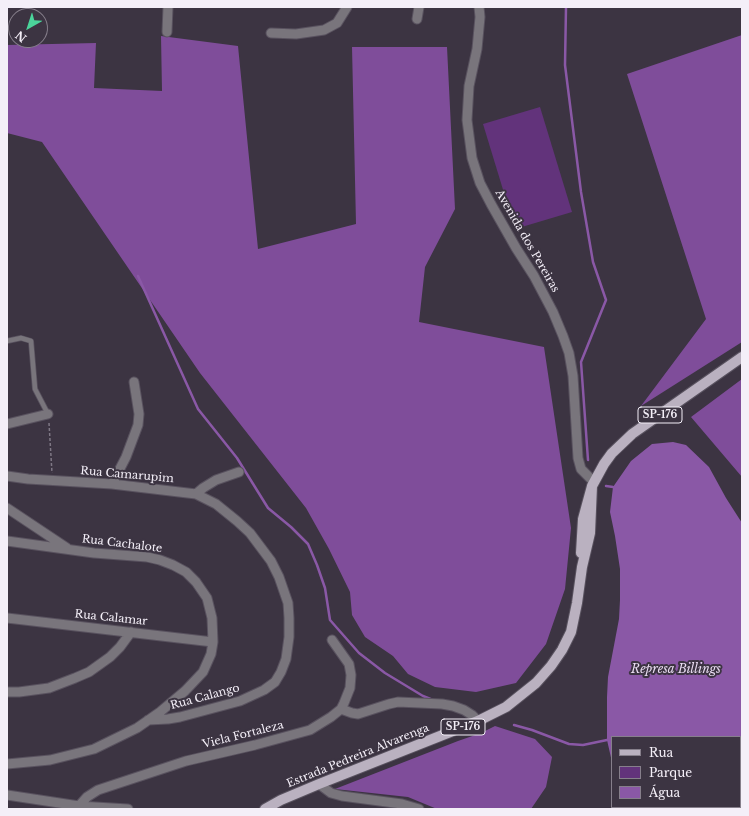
<!DOCTYPE html>
<meta charset="utf-8">
<style>
body{margin:0}
#map{position:relative;width:749px;height:816px;overflow:hidden;background:#3c3442;font-family:"Libre Baskerville",serif}
canvas{display:block}
.frame{position:absolute;inset:0;border:8px solid #f4eff8;pointer-events:none}
.legend{position:absolute;left:611px;top:736px;width:130px;height:72px;box-sizing:border-box;background:#3c3442;border:1px solid #867f8b;margin:0;padding:5px 7px;list-style:none;font-size:12px;color:#f4eff8}
.legend li{display:flex;align-items:center;gap:8px;height:20px}
.legend b{width:20px;border:1px solid #867f8b}
.north{position:absolute;left:8px;top:8px;width:40px;height:40px;box-sizing:border-box;background:#3c3442;border:1px solid #867f8b;border-radius:50%;rotate:219deg;font-size:11px;font-weight:700;line-height:16px;text-align:center;color:#f4eff8}
.north::after{content:'';display:block;margin:auto;width:14px;height:18px;background:#4bd49b;clip-path:polygon(50% 0,100% 100%,50% 72%,0 100%)}
</style>
<div id="map">
<canvas width="749" height="816"></canvas>
<div class="frame"></div>
<ul class="legend">
<li><b style="height:5px;background:#bab1c0"></b>Rua</li>
<li><b style="height:11px;background:#62337b"></b>Parque</li>
<li><b style="height:11px;background:#8a58a6"></b>Água</li>
</ul>
<div class="north">N</div>
</div>
<script>
const ctx = document.querySelector('canvas').getContext('2d');
ctx.lineJoin = 'round';
function fillPath(path, color) { ctx.fillStyle = color; ctx.fill(path, 'evenodd'); }
const shape = rows => new Path2D(rows.map(r => 'M' + r).join(''));
function stroke(path, color, width, dash) { ctx.strokeStyle = color; ctx.lineWidth = width; ctx.lineCap = dash ? 'butt' : 'round'; ctx.setLineDash(dash || []); ctx.stroke(path); }
function drawText(font, color, halo, rows, align = 'center') {
  ctx.font = font + ' "Libre Baskerville",serif'; ctx.lineWidth = 4; ctx.setLineDash([]); ctx.textBaseline = 'middle'; ctx.strokeStyle = halo; ctx.fillStyle = color; for (const [text, x, y, turn = 0] of rows) {
    ctx.save(); ctx.translate(x, y); ctx.rotate((+turn || 0) * Math.PI / 180); ctx.textAlign = isNaN(turn) ? turn : align; if (halo) ctx.strokeText(text, 0, 0); ctx.fillText(text, 0, 0); ctx.restore();
  }
}
const green = shape([
 [540,107,572,212,515,229,483,124]
]);
const forest = shape([
 [742,35,742,342,641,406,706,319,627,74],
 [161,36,238,46,258,249,356,224,352,47,447,47,455,209,425,267,419,322,544,347,571,528,565,589,546,644,516,683,476,692,435,687,408,674,393,656,365,637,352,615,350,592,329,549,306,508,200,373,42,142,7,133,7,45,96,43,94,88,162,91],
 [742,379,742,477,691,417],
 [495,726,535,739,552,757,546,787,531,809,437,809,408,797,335,789,458,741,481,733]
]);
const water = shape([
 [673,442,686,445,709,467,726,498,742,523,742,809,623,809,622,807,740,807,740,737,612,737,612,762,607,740,607,697,608,677,619,619,620,600,620,569,615,536,610,512,613,487,631,461,652,444]
]);
const stream = shape([
 [566,7,565,65,581,192,593,262,606,300,581,362,588,460],
 [138,276,198,409,237,458,268,508,291,527,308,544,317,565,325,588,330,620,359,653,385,673,423,696,433,700],
 [606,486,613,487],
 [514,725,532,730,569,744,583,745,607,740]
]);
const path = shape([
 [49,423,52,473]
]);
const service = shape([
 [7,341,21,338,31,341,35,389,48,414]
]);
const minor = shape([
 [479,7,480,17,477,49,469,86,467,120,472,158,480,183,491,204,516,248,534,276,553,312,563,336,569,353,573,376,578,458,581,469,593,481],
 [417,19,419,7],
 [167,32,168,7],
 [271,33,296,34,324,30,337,23,347,7],
 [7,424,48,414],
 [7,476,28,479,112,484,196,494,216,504,237,521,250,533,271,561,279,577,288,603,289,618,289,637,286,659,281,672,275,682,264,690,240,701,180,717,168,719,148,720],
 [112,484,126,457,138,425,139,414,134,382],
 [196,494,203,488,216,480,239,472],
 [7,508,67,548],
 [7,541,94,553,147,557,160,560,173,565,186,572,196,582,207,598,212,618,213,642,211,654,203,672,185,691,160,712,137,728,94,749,50,760,7,764],
 [7,618,213,642],
 [7,692,19,692,49,688,75,678,89,672,110,657,120,647,131,632],
 [341,709,352,713,358,714,389,704,398,702,442,704,453,706,464,710,472,715,478,721],
 [319,784,331,793,342,796,402,804,419,809],
 [7,795,79,806,128,809],
 [79,806,87,797,98,790,186,761,255,745,310,730,331,717,341,709,344,703,350,688,351,675,349,664,332,640]
]);
const primary = shape([
 [581,553,583,519,592,486,604,464,612,453,632,434,742,357],
 [265,809,281,800,319,784,478,721,506,707,536,683,551,666,562,650,571,632,577,603,582,567,590,533,592,486]
]);
const shields = [
 [660,415,44],
 [463,727,44]
];
const shieldNames = [
 ["SP-176",660,415],
 ["SP-176",463,727]
];
const streetNames = [
 ["Avenida dos Pereiras",527,241,60],
 ["Rua Camarupim",127,475,5],
 ["Rua Cachalote",122,544,7],
 ["Rua Calamar",111,618,6],
 ["Rua Calango",205,697,-15],
 ["Viela Fortaleza",243,735,-14],
 ["Estrada Pedreira Alvarenga",358,756,-22]
];
const waterNames = [
 ["Represa Billings",676,670]
];
fillPath(green, '#62337b');
fillPath(forest, '#7f4d9a');
fillPath(water, '#8a58a6');
stroke(stream, '#8a58a6', 2.5);
stroke(service, '#59525f', 6);
stroke(minor, '#59525f', 11);
stroke(primary, '#59525f', 12);
stroke(path, '#7f7885', 1.5, [3, 2]);
stroke(service, '#79757c', 4.5);
stroke(minor, '#79757c', 9);
stroke(primary, '#bab1c0', 10);
for (const [x, y, w] of shields) { const box = new Path2D(); box.roundRect(x - w / 2, y - 8, w, 16, 3); ctx.fillStyle = '#3c3442'; ctx.fill(box); stroke(box, '#f4eff8', 1); }
drawText('bold 10px', '#f4eff8', null, shieldNames);
drawText('11px', '#f4eff8', '#3c3442', streetNames);
drawText('italic 12px', '#eaddf2', '#3c3442', waterNames);
</script>
